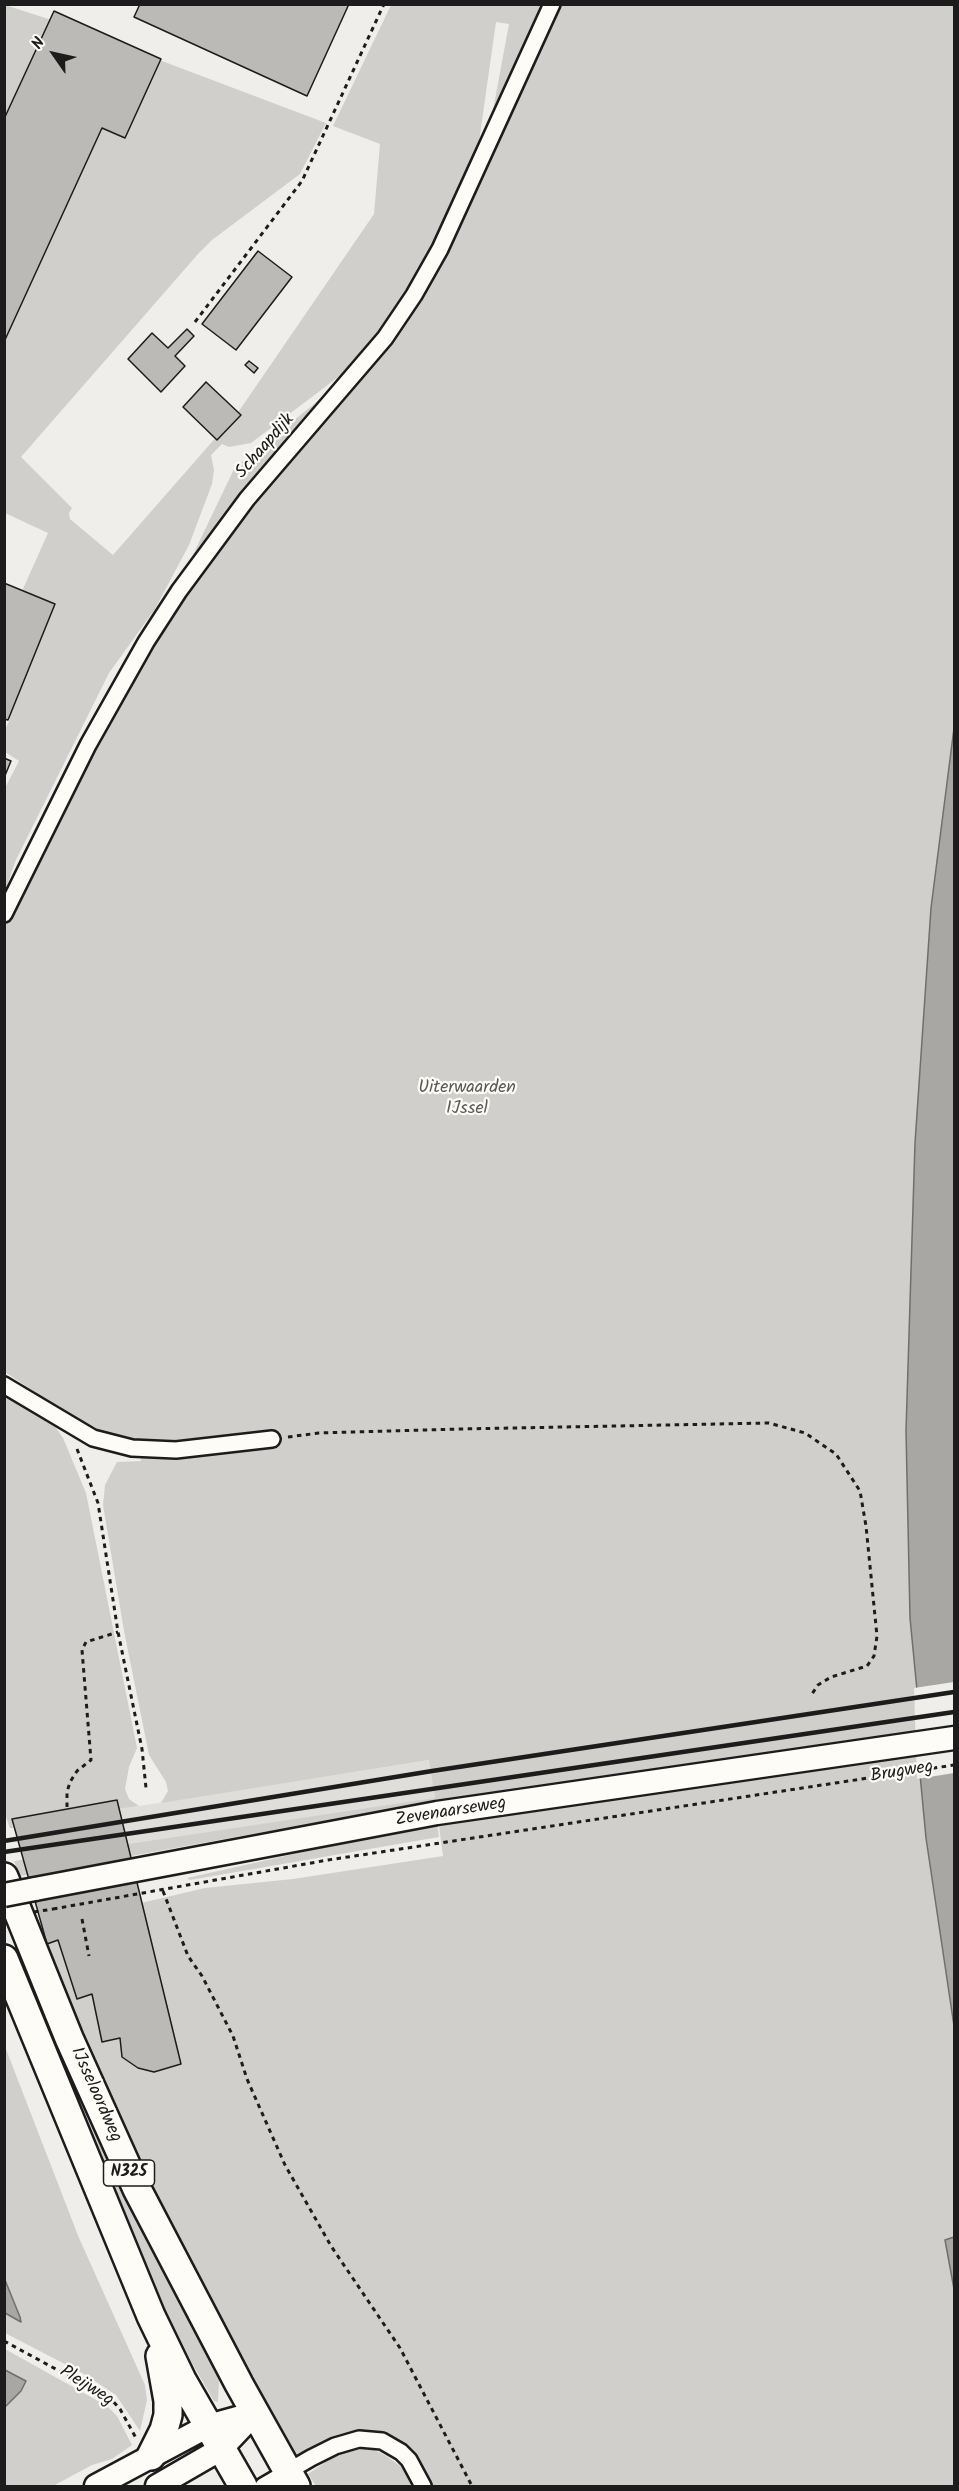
<!DOCTYPE html>
<style>
body{margin:0}
#map{position:relative;width:959px;height:2491px;overflow:hidden;background:#f0eeea;font-family:Kalam,sans-serif}
canvas{display:block}
.frame{position:absolute;inset:0;border:6px solid #1c1c1c;pointer-events:none}
.north{position:absolute;left:24px;top:24px;width:60px;height:60px;-webkit-text-stroke:4px #fdfcf7;paint-order:stroke;rotate:304deg;font-size:16px;font-weight:700;line-height:24px;text-align:center;color:#1c1c1c}
.north::after{content:'';display:block;margin:auto;width:21px;height:27px;background:#1c1c1c;clip-path:polygon(50% 0,100% 100%,50% 72%,0 100%)}
</style>
<div id="map">
<canvas width="959" height="2491"></canvas>
<div class="frame"></div>
<div class="north">N</div>
</div>
<script>
const ctx = document.querySelector('canvas').getContext('2d');
ctx.lineJoin = 'round';
function fillPath(path, color) { ctx.fillStyle = color; ctx.fill(path, 'evenodd'); }
const shape = rows => new Path2D(rows.map(r => 'M' + r).join(''));
function stroke(path, color, width, dash) { ctx.strokeStyle = color; ctx.lineWidth = width; ctx.lineCap = dash ? 'butt' : 'round'; ctx.setLineDash(dash || []); ctx.stroke(path); }
function drawText(font, color, halo, rows, align = 'center') {
  ctx.font = font + ' Kalam,sans-serif'; ctx.lineWidth = 4.5; ctx.setLineDash([]); ctx.textBaseline = 'middle'; ctx.strokeStyle = halo; ctx.fillStyle = color; for (const [text, x, y, turn = 0] of rows) {
    ctx.save(); ctx.translate(x, y); ctx.rotate((+turn || 0) * Math.PI / 180); ctx.textAlign = isNaN(turn) ? turn : align; if (halo) ctx.strokeText(text, 0, 0); ctx.fillText(text, 0, 0); ctx.restore();
  }
}
const built = shape([
 [430,1760,435,1799,25,1859,12,1824,139,1806]
]);
const green = shape([
 [5,5,64,24,326,123,300,174,212,240,198,254,21,457,72,508,69,513,70,519,113,555,239,411,374,214,380,144,333,126,391,5,541,5,493,110,509,24,496,22,479,142,433,247,411,287,392,315,356,362,337,378,251,443,229,447,222,444,211,455,214,470,212,484,189,545,155,609,109,673,15,862,5,891,5,788,19,761,5,752,5,730,10,719,5,717,5,629,48,533,5,513],
 [559,5,954,5,954,728,931,908,915,1143,913,1246,954,2025,954,2486,433,2486,415,2460,382,2434,352,2431,333,2436,296,2458,192,2266,118,2119,87,2051,44,1945,58,1940,92,1994,102,2042,120,2038,122,2057,138,2068,154,2072,181,2065,141,1903,205,1888,293,1879,443,1856,436,1804,252,1834,27,1875,20,1876,14,1861,435,1798,429,1760,161,1803,168,1791,166,1782,149,1755,124,1631,103,1505,105,1485,117,1462,141,1461,137,1439,102,1431,63,1411,5,1372,4,929,120,699,159,636,219,546,244,514,361,379,400,331,445,254],
 [328,393,278,452,261,467,190,561,235,467],
 [5,1394,50,1419,63,1438,86,1493,137,1748,129,1767,125,1789,129,1799,139,1806,12,1824,13,1828,10,1828,5,1814],
 [437,1822,439,1837,190,1880,187,1878],
 [4,2044,79,2238,145,2385,147,2400,140,2431,116,2395,84,2374,5,2333,5,2313,21,2321,5,2280],
 [70,2081,215,2370,219,2382,218,2402,214,2401,193,2365,155,2289],
 [5,2349,107,2406,117,2416,132,2445,112,2459,92,2465,53,2486,5,2486,4,2407,21,2391,26,2381,5,2370],
 [361,2449,375,2450,388,2457,403,2468,413,2486,316,2486,308,2474,336,2455]
]);
const water = shape([
 [954,728,954,2026,926,1838,919,1764,919,1711,910,1618,906,1431,915,1143,931,908,954,728],
 [954,2237,954,2289,945,2240,954,2237],
 [5,2280,20,2317,21,2322,5,2313,5,2280],
 [5,2370,26,2381,21,2391,5,2407,5,2370]
]);
const pier = shape([
 [954,1682,954,1773,917,1779,914,1688]
]);
const building = shape([
 [140,4,349,4,307,96,134,17,140,4],
 [54,11,161,59,125,138,102,128,4,342,4,119,54,11],
 [258,251,292,277,236,350,202,324,258,251],
 [187,329,194,336,175,356,185,366,161,392,128,359,152,333,168,348,187,329],
 [249,361,258,368,254,373,245,365,249,361],
 [206,382,241,415,217,440,183,407,206,382],
 [4,583,55,604,8,720,4,719,4,583],
 [4,758,11,761,4,778,4,758],
 [117,1800,181,2064,154,2072,138,2068,122,2057,120,2038,102,2042,92,1994,77,1999,58,1940,47,1944,12,1819,117,1800]
]);
const path = shape([
 [195,322,302,181,384,4],
 [288,1437,319,1433,461,1429,769,1423,805,1433,836,1454,860,1491,866,1526,877,1636,874,1656,867,1666,831,1677,818,1685,812,1694],
 [77,1449,98,1503,118,1632,142,1749,146,1788],
 [67,1807,67,1792,70,1782,77,1771,91,1760,82,1650,86,1642,118,1632],
 [163,1891,188,1956,202,1976,233,2036,247,2079,285,2165,331,2246,400,2348,472,2486],
 [53,1909,328,1860,954,1765],
 [82,1919,89,1956],
 [4,2341,111,2399,120,2409,136,2438]
]);
const street = shape([
 [4,914,88,745,146,642,179,591,247,499,385,338,414,295,440,249,552,4],
 [4,1385,93,1438,132,1448,176,1450,272,1439],
 [263,2486,311,2458,335,2446,359,2439,382,2441,401,2452,409,2460,423,2486]
]);
const primary = shape([
 [35,1889,437,1813,954,1738],
 [96,2486,208,2426,255,2413],
 [157,2486,221,2449,255,2413]
]);
const highway = shape([
 [4,1877,69,2038,137,2189,239,2384,296,2486],
 [4,1959,151,2316,182,2380,243,2486],
 [151,2456,164,2430,168,2415,168,2401,160,2356]
]);
const rail = shape([
 [4,1841,432,1771,954,1692],
 [4,1852,954,1712]
]);
const pathBridge = shape([
 [34,1912,53,1909]
]);
const primaryBridge = shape([
 [4,1895,35,1889]
]);
const shields = [
 [129,2173,51]
];
const shieldNames = [
 ["N325",129,2173]
];
const streetNames = [
 ["Schaapdijk",266,447,-49],
 ["Brugweg",902,1773,-9],
 ["Zevenaarseweg",451,1813,-9],
 ["IJsseloordweg",95,2095,66],
 ["Pleijweg",86,2387,32]
];
const parkNames = [
 ["Uiterwaarden",467,1089],
 ["IJssel",467,1110]
];
fillPath(built, '#e0deda');
fillPath(green, '#d0cfcc');
fillPath(water, '#a8a7a3');
stroke(water, '#706f6d', 1.5);
fillPath(pier, '#f0eeea');
fillPath(building, '#bbbab6');
stroke(building, '#1c1c1c', 1.5);
stroke(street, '#1c1c1c', 20);
stroke(primary, '#1c1c1c', 27);
stroke(highway, '#1c1c1c', 32);
stroke(path, '#1c1c1c', 3, [4.5, 4.5]);
stroke(street, '#fdfcf7', 15);
stroke(primary, '#fdfcf7', 22);
stroke(highway, '#fdfcf7', 27);
stroke(rail, '#1c1c1c', 4.5);
stroke(primaryBridge, '#1c1c1c', 27, []);
stroke(pathBridge, '#1c1c1c', 3, [4.5, 4.5]);
stroke(primaryBridge, '#fdfcf7', 22);
for (const [x, y, w] of shields) { const box = new Path2D(); box.roundRect(x - w / 2, y - 13, w, 26, 4.5); ctx.fillStyle = '#fdfcf7'; ctx.fill(box); stroke(box, '#1c1c1c', 1.5); }
drawText('bold 16px', '#1c1c1c', null, shieldNames);
drawText('18px', '#1c1c1c', '#fdfcf7', streetNames);
drawText('18px', '#5b5b5a', '#fdfcf7', parkNames);
</script>
